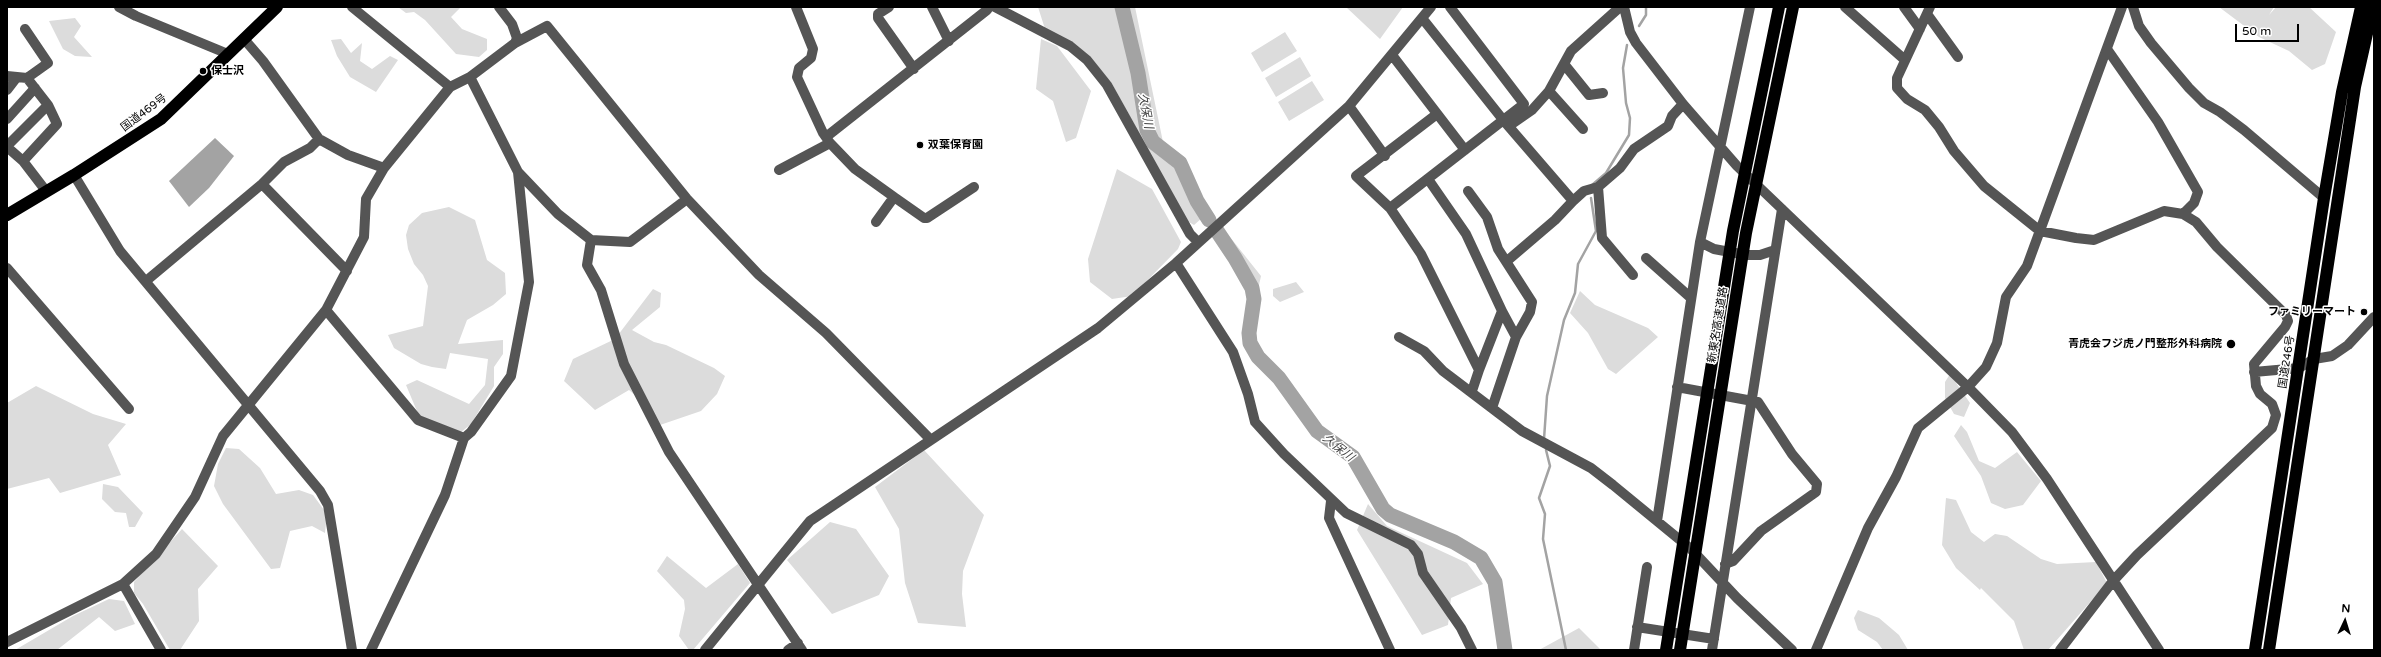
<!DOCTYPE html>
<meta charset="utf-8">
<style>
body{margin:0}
#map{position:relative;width:2381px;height:657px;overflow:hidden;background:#fff;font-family:"Varela Round",sans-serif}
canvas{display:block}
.frame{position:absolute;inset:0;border:8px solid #000;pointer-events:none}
.north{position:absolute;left:2325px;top:601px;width:40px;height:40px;-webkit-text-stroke:3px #fff;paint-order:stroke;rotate:4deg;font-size:11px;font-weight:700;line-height:16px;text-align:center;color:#000}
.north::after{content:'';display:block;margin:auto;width:14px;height:18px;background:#000;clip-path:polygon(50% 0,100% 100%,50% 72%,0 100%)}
.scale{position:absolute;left:2235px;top:24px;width:64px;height:18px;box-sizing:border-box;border:2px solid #000;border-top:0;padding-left:5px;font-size:12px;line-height:14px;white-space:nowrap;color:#000;-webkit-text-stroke:3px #fff;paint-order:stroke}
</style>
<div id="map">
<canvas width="2381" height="657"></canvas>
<div class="frame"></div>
<div class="north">N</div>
<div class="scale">50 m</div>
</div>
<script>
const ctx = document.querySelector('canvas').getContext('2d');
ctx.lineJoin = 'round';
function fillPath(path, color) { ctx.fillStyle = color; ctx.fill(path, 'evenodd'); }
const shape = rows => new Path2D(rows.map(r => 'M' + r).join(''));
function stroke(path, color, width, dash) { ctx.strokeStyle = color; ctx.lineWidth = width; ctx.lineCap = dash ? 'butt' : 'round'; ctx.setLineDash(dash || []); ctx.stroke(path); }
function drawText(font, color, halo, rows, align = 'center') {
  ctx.font = font + ' "Varela Round","Noto Sans JP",sans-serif'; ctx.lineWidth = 3; ctx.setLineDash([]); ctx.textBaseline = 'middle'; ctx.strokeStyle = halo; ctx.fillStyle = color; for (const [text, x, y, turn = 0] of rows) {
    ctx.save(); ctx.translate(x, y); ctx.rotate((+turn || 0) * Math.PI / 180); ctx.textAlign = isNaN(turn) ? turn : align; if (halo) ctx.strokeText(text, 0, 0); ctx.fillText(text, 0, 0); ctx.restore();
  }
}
const green = shape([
 [398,7,461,7,451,17,462,29,487,39,487,50,479,57,456,54,425,20,414,12,406,13],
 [1038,7,1135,7,1163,142,1183,162,1209,212,1194,225,1187,221,1111,82,1045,29],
 [1346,7,1403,7,1380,39],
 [2219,7,2274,7,2269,15,2276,7,2309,7,2336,32,2325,64,2312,70,2289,51,2259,37],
 [75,18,81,26,74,37,92,57,75,56,63,49,49,21],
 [1285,32,1297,51,1262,72,1251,53],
 [341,39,351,53,362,43,360,61,372,69,390,56,398,60,376,92,350,77,337,56,331,40],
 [1041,39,1057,46,1091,91,1076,138,1066,142,1053,101,1036,89],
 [1300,57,1311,76,1276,97,1265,78],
 [1312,81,1324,100,1289,121,1278,102],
 [1117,169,1152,189,1181,242,1178,249,1132,296,1112,299,1090,282,1088,259],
 [449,207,475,220,487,260,505,273,506,294,493,305,467,320,458,344,503,340,503,354,494,367,494,386,471,424,460,433,419,416,406,385,417,380,469,404,485,385,488,359,450,353,446,369,432,367,421,364,394,348,388,335,423,326,428,286,423,275,414,264,408,249,406,235,409,225,422,213],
 [1222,227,1261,276,1257,294,1216,234],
 [1296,282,1304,292,1280,302,1273,296,1273,289],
 [653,289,661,293,660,307,632,330,654,342,666,345,714,368,725,376,717,394,701,411,660,425,644,403,629,390,595,410,564,381,573,359,615,339],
 [1580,291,1595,305,1648,328,1658,337,1616,374,1608,369,1588,333,1570,313],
 [1950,374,1970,403,1964,417,1954,414,1945,398,1945,382],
 [36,386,93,414,126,424,108,445,121,475,60,493,49,478,7,489,7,403],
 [1961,425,1967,432,1979,461,1995,468,2017,452,2041,481,2023,505,2005,509,1991,503,1981,476,1954,436],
 [226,448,239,449,260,468,276,494,299,490,313,495,327,514,325,533,312,526,290,531,280,568,271,569,223,504,214,486,218,464],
 [924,450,984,515,963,571,962,594,966,627,918,623,905,583,899,529,875,487],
 [103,484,118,487,143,513,135,527,129,527,126,513,115,512,102,499],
 [1946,498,1956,500,1971,532,1984,542,1995,534,2007,536,2041,559,2057,564,2096,562,2107,583,2048,650,2024,650,2014,621,1981,588,1980,590,1956,568,1942,545],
 [1368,504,1387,526,1467,563,1483,584,1451,598,1448,625,1422,635,1357,530],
 [830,522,856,529,889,576,879,595,832,614,787,560],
 [182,529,218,566,198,589,199,621,180,650,170,650,143,604,134,593,134,582],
 [667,556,706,588,738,564,750,583,693,650,689,650,679,636,685,609,684,600,657,571],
 [109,599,124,601,135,624,115,631,99,617,57,650,15,650,73,616],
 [1858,610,1879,618,1899,635,1908,650,1883,650,1877,642,1858,630,1854,618],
 [1579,628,1601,650,1539,650]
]);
const water = shape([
 [215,138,234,156,209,188,189,207,169,181]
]);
const stream = shape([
 [1639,26,1646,15,1646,7],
 [1592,185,1606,173,1629,135,1630,118,1626,103,1623,68,1627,45],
 [1544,439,1547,396,1564,320,1575,293,1578,264,1596,231,1591,198],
 [1546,450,1550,466,1539,498,1545,514,1543,539,1566,650]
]);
const river = shape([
 [1122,7,1138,73,1147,130,1153,142,1180,163,1197,201,1209,220],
 [1217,231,1235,258,1252,288,1254,299,1249,333,1250,343,1258,357,1279,378,1317,431,1353,457,1383,509,1390,515,1454,542,1481,558,1495,582,1505,650]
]);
const minor = shape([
 [119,7,136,16,228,54],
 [352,7,450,87],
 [796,7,813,49,811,58,799,68,797,77,823,133,830,143,855,169,894,197,876,222],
 [889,7,878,14,878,18,914,69],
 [932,7,949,41],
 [995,7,1070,46,1087,60,1107,85,1190,234,1198,242],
 [1624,7,1630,32,1636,43,1683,104,1737,166,1968,387,2012,432,2047,479,2159,650],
 [1845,7,1905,60],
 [1904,7,1920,29],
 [1930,7,1897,78,1897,88,1907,99,1925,110,1939,127,1954,151,1984,186,2040,231,2076,238,2094,240,2164,211,2183,214,2196,222,2217,247,2286,315,2288,321,2285,327,2254,364,2256,386,2260,394,2272,404,2276,415,2272,428,2137,555,2113,581,2060,650],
 [2133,7,2139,26,2151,43,2189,88,2204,103,2220,112,2244,130,2324,198],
 [1927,14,1958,57],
 [1422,18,1504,121,1573,201,1584,191,1598,187],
 [25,29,48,63,27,78],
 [244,39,263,61,319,139,348,155,384,168,450,87,470,77,515,43,517,38,512,24,499,7],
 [515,43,547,26,687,199,759,275,826,333,930,439],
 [2107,49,2158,122,2198,192,2194,203,2183,214],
 [1392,55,1465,150],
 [1564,64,1589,95,1603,93],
 [7,76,27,78,48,105,57,124,23,161],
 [7,90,17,77],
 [1549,91,1583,129],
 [1349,106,1385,156],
 [1437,114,1356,176,1390,208,1421,254,1479,370],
 [7,119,35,88],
 [1509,126,1532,110,1549,91,1571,51,1620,7],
 [826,137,987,10,989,7],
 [10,143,48,105],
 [7,147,23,161,46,191],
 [779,170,830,143],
 [518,172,558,214,591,240,587,265,601,290,624,364,669,452,802,650],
 [74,175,120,251,320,491,328,505,352,650],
 [1428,179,1466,234,1502,311,1479,370,1472,391],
 [262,184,347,271],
 [1468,191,1487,217,1498,249,1532,302,1530,312,1516,337],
 [894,197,924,218,927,218,974,187],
 [1390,208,1524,104,1450,7],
 [591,240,630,242,687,199],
 [1700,242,1714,249,1746,255,1760,255,1775,250],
 [1646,258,1691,298],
 [1507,261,1555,220,1573,201],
 [1176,263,1233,352,1248,394,1255,422,1284,454,1346,513,1411,545,1418,554,1423,573,1461,628,1472,650],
 [7,268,129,409],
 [1633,275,1602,238,1598,187,1620,168,1634,149,1668,126,1672,116,1683,104],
 [146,281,262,184,284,162,310,148,319,139],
 [326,310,418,420,464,438],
 [1399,337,1424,351,1443,371,1522,431,1591,468,1613,485,1691,549,1737,598,1792,650],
 [2254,372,2299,368,2314,359,2332,356,2348,345,2374,317],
 [1677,387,1758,402,1792,454,1817,484,1816,492,1761,531,1733,561,1725,564],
 [1492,408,1516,337,1502,311],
 [1331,501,1329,518,1390,650],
 [1657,521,1700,242,1750,7],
 [123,584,161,650],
 [1637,627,1714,639],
 [7,642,123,584,156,554,195,497,223,436,326,310,364,237,366,199,384,168],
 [371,650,445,495,464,438,471,432,511,376,529,282,518,172,470,77],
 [705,650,810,521,1098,328,1176,263,1349,106,1431,7],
 [788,650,798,643],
 [1634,650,1647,567],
 [1712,650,1782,209],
 [1816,650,1868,528,1896,477,1918,428,1968,387,1986,367,1997,343,2006,297,2027,266,2122,7]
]);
const highway = shape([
 [7,215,74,175,161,119,277,7],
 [1666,650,1733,231,1779,7],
 [1680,650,1746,233,1793,7],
 [2255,650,2324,198,2342,92,2361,7],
 [2269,650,2355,87,2373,7]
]);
const markers = [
 [203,71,4,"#000"],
 [920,145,4,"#000"],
 [2364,312,4,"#000"],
 [2231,344,5,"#000"]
];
const poiNames = [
 ["保士沢",211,71],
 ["双葉保育園",928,145],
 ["ファミリーマート",2356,312,"right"],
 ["青虎会フジ虎ノ門整形外科病院",2222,344,"right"]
];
const streetNames = [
 ["国道469号",144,113,-37],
 ["新東名高速道路",1718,325,-81],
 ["国道246号",2287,362,-81]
];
const waterNames = [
 ["久保川",1145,111,79],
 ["久保川",1338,448,39]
];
fillPath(green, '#dcdcdc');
fillPath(water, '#a3a3a3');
stroke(stream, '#a3a3a3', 2.5);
stroke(river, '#a3a3a3', 15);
stroke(minor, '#555', 10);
stroke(highway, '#000', 12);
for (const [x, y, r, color] of markers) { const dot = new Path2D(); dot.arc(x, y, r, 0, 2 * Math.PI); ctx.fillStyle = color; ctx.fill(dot); stroke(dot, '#fff', 1.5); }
drawText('bold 11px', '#000', '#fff', poiNames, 'left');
drawText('11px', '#000', '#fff', streetNames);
drawText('italic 12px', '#444', '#fff', waterNames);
</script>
